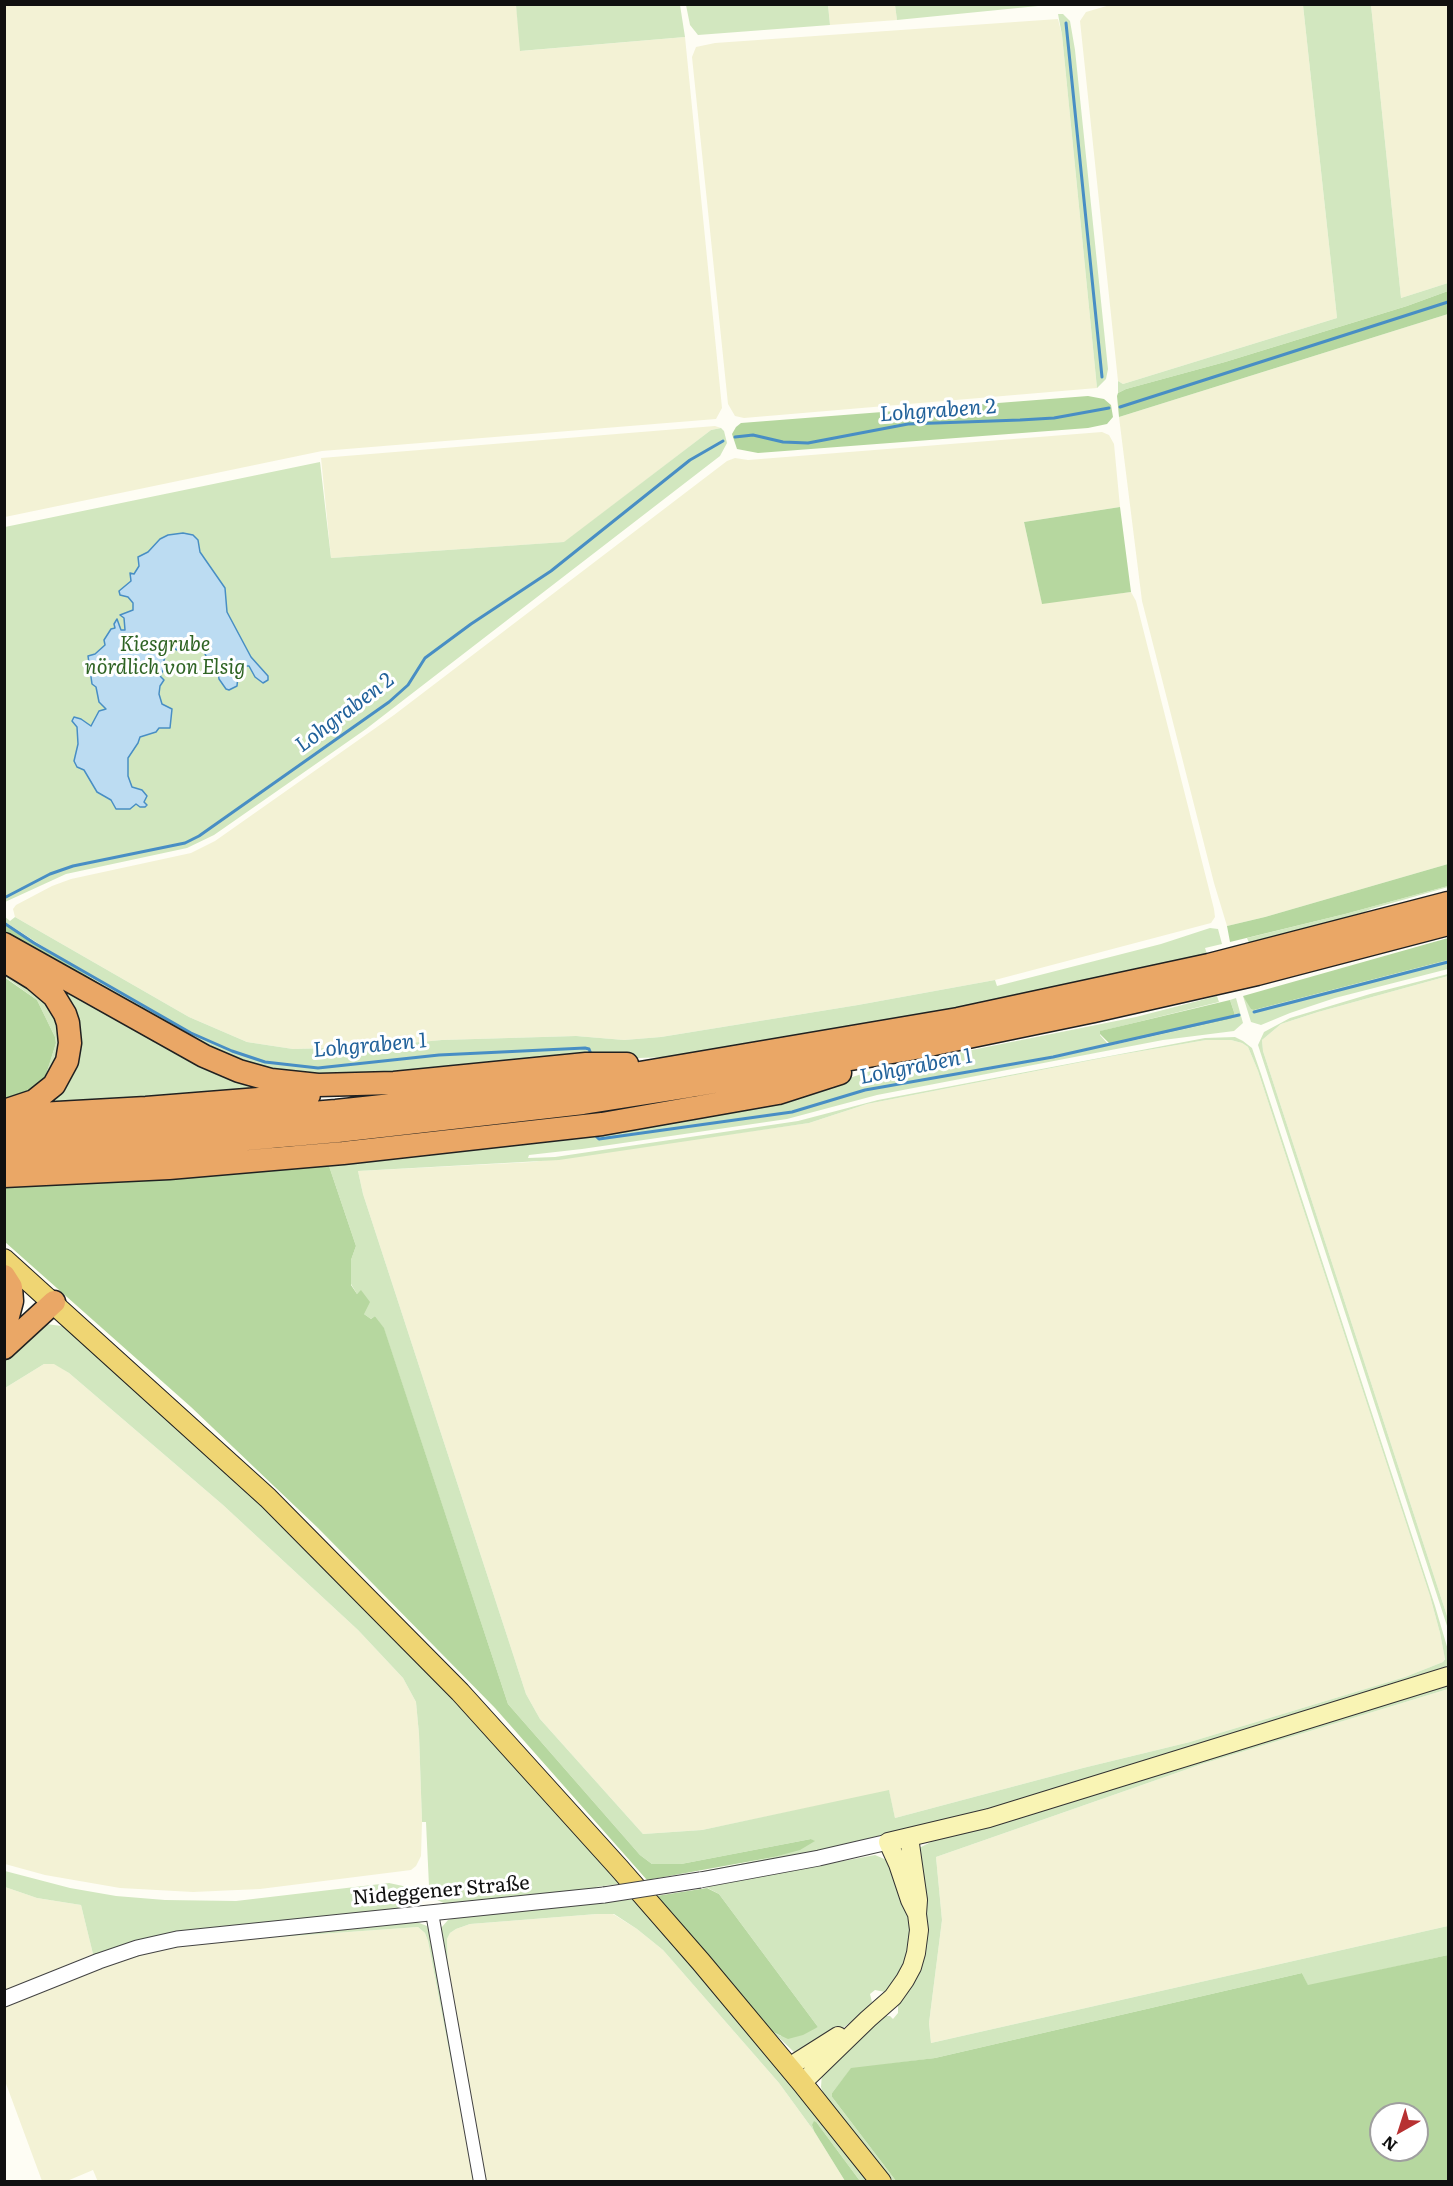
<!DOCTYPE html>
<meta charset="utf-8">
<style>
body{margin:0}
#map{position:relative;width:1453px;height:2186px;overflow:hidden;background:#fefdf4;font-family:Literata,serif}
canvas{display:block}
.frame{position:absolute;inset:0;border:6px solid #101010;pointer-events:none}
.north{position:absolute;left:1369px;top:2102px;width:60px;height:60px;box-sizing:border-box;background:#fff;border:2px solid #9f9f9f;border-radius:50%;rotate:219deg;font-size:16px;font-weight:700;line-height:24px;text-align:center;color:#101010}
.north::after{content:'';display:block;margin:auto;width:21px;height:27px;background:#b73132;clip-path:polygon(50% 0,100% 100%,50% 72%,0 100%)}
</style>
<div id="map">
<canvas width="1453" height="2186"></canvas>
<div class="frame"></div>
<div class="north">N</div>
</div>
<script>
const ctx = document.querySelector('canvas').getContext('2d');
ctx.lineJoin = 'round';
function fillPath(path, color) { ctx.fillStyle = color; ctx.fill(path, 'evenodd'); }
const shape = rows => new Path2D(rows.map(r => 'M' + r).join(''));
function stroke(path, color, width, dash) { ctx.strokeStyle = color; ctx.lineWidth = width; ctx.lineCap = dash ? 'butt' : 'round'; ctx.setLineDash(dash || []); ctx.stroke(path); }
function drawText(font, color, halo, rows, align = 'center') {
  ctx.font = font + ' Literata,serif'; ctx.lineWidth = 6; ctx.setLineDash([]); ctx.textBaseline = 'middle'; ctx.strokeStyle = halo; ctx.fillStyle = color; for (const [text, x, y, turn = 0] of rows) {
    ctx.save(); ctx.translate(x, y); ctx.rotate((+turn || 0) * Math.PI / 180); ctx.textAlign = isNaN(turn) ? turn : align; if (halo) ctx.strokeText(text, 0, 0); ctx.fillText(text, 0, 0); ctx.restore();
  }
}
const farmland = shape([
 [516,4,521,51,685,37,722,408,716,419,322,451,5,517,4,5],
 [828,5,895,5,897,20,830,25],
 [1110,5,1303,5,1337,318,1123,384,1118,381,1080,21,1086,12],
 [1371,5,1448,5,1448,283,1401,298],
 [1058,19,1062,35,1097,388,744,418,735,416,728,404,692,57,696,47,715,43],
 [1448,314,1448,864,1265,917,1227,926,1214,883,1142,601,1119,417],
 [715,426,721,428,711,430,565,542,331,558,321,458],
 [1102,432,1109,435,1114,444,1120,507,1024,522,1042,603,1131,592,1136,601,1214,909,1215,917,1211,923,995,980,858,1005,661,1037,624,1040,576,1036,442,1040,366,1047,293,1049,247,1042,189,1017,15,917,13,909,16,905,52,886,71,879,191,853,215,841,394,715,727,461,735,458,748,460],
 [1448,976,1448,1619,1263,1051,1262,1040,1281,1024,1318,1012],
 [1206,1040,1231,1040,1242,1043,1248,1047,1258,1071,1430,1596,1440,1633,1445,1658,1443,1662,1405,1677,1190,1742,1083,1768,895,1818,889,1791,702,1830,643,1834,540,1719,526,1694,363,1194,358,1171,533,1162,809,1123,867,1104,1113,1056],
 [54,1363,69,1373,223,1505,358,1630,403,1678,416,1702,419,1734,422,1822,421,1856,416,1866,411,1870,260,1889,193,1892,120,1888,45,1875,5,1864,5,1388,44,1364],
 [1448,1689,1448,1926,931,2043,929,2023,942,1920,936,1857,1202,1764],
 [5,1887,37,1898,81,1905,93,1954,5,1991],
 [597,1914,613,1914,637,1929,663,1950,779,2083,814,2131,845,2181,486,2181,448,1971,447,1939,450,1933,456,1929,470,1924],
 [418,1927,425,1933,428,1941,474,2181,98,2182,93,2170,67,2181,42,2181,5,2081,5,2007,84,1973,138,1955,173,1947,209,1942]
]);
const green = shape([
 [1038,4,1038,6,897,20,895,5],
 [516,5,680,5,685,37,520,51],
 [686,5,828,5,830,25,698,35,690,25],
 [1303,5,1371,5,1401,298,1448,283,1448,291,1407,306,1225,362,1126,389,1118,393,1118,381,1123,384,1337,318],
 [1058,14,1063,14,1070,21,1075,50,1108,369,1106,379,1097,388,1062,35],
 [721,428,724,431,727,443,720,456,366,729,214,835,187,848,66,874,5,902,5,527,320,462,331,558,564,542,711,430],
 [1448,886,1448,887,1371,909,1353,917,1249,943,1247,938,1345,914],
 [4,916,10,921,15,917,189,1017,247,1042,293,1049,366,1047,442,1040,576,1036,624,1040,661,1037,858,1005,995,980,997,986,1161,944,1210,928,1218,929,1222,944,1205,948,1207,954,1130,972,930,1014,670,1057,605,1059,348,1079,249,1068,132,1004,5,922],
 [1448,960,1448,969,1335,998,1290,1013,1261,1025,1251,1022,1243,996,1254,1010],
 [5,967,36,987,54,1005,63,1025,65,1043,58,1068,47,1084,24,1100,5,1105,4,1098,26,1093,37,1087,45,1078,56,1043,55,1037,37,1000,5,977],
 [32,971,290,1088,35,1108,75,1047],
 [1448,974,1448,976,1318,1012,1281,1024,1262,1040,1263,1051,1448,1619,1448,1629,1258,1045,1264,1032,1290,1018,1370,994],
 [1217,996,1219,1002,1101,1031,1100,1035,1107,1043,1112,1045,1231,1019,1234,1012,1230,1000,1236,998,1243,1023,1234,1031,1163,1040,877,1095,787,1119,582,1149,529,1155,528,1158,555,1157,798,1121,878,1100,1205,1038,1235,1037,1243,1041,1252,1048,1261,1074,1435,1606,1448,1650,1448,1662,1446,1668,1005,1804,815,1852,695,1874,694,1873,774,1857,814,1841,811,1839,681,1864,652,1864,640,1855,508,1704,384,1329,375,1316,371,1319,364,1314,363,1294,361,1291,357,1294,351,1284,351,1260,356,1246,328,1163,800,1094,877,1069,1136,1017],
 [1206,1040,1231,1040,1242,1043,1248,1047,1258,1071,1430,1596,1440,1633,1445,1659,1443,1662,1405,1677,1190,1742,1083,1768,895,1818,889,1790,702,1830,643,1834,540,1719,526,1694,363,1194,358,1171,559,1160,809,1123,867,1104,1113,1056],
 [46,1324,62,1326,71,1332,256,1499,475,1722,619,1884,596,1887,596,1889,448,1905,435,1899,429,1886,426,1822,422,1822,419,1734,416,1702,403,1678,358,1630,223,1505,69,1373,54,1364,44,1364,5,1388,5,1357],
 [1448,1683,1448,1689,1202,1764,936,1857,942,1920,929,2023,931,2043,1448,1926,1448,1955,1308,1986,1302,1973,935,2058,851,2069,832,2093,832,2097,896,2181,893,2181,824,2095,821,2087,822,2073,876,2020,886,2016,890,2016,893,2019,898,2013,898,2003,905,1994,919,1848,933,1841],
 [875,1855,889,1861,909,1915,910,1936,904,1964,894,1982,885,1992,875,1990,870,1994,872,2002,863,2013,828,2039,795,2053,773,2032,781,2036,818,2027,719,1894,706,1887],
 [5,1871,70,1888,116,1896,165,1900,236,1901,389,1883,403,1886,410,1892,414,1899,414,1904,409,1908,192,1932,5,1994,5,1991,74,1964,93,1954,81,1905,37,1898,5,1887],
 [634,1899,751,2035,869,2181,860,2181,817,2123,812,2125,814,2131,779,2083,663,1950,637,1929,614,1914,597,1914,470,1924,456,1929,450,1933,447,1939,448,1971,486,2181,484,2181,440,1932,441,1928,448,1920,458,1917],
 [414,1921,427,1926,431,1934,477,2181,474,2181,428,1941,425,1933,418,1927,209,1942,173,1947,111,1963,5,2007,6,2004,16,1999,105,1964,139,1952,180,1943]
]);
const forest = shape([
 [1448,291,1448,314,1119,417,1117,396,1118,393,1126,389,1225,362,1407,306],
 [1088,396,1104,399,1111,405,1113,417,1107,424,1088,428,758,453,737,449,732,434,736,427,741,423],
 [1120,507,1131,592,1042,604,1024,522],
 [1448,864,1448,886,1345,914,1230,942,1227,926,1265,917],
 [4,922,132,1004,5,936],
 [1448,938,1448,960,1254,1010,1251,1009,1243,996],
 [4,977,37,1000,55,1037,56,1043,45,1078,37,1087,26,1093,5,1098],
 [1230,1000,1234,1012,1234,1016,1231,1019,1111,1045,1100,1034,1100,1031],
 [328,1163,356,1246,351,1260,351,1285,357,1294,361,1290,370,1302,364,1314,371,1319,375,1316,384,1328,508,1704,640,1855,652,1864,681,1864,811,1839,815,1841,800,1850,774,1857,647,1880,495,1708,318,1528,191,1407,5,1242,4,1183],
 [707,1888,719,1894,818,2027,803,2035,788,2039,773,2032,656,1896],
 [1448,1955,1448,2181,896,2181,832,2097,832,2093,851,2068,935,2058,1302,1973,1308,1985],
 [1381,2114,1417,2114,1417,2150,1381,2150],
 [814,2121,817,2123,860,2181,845,2181,814,2131,812,2125]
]);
const water = shape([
 [183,533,193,535,198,540,200,552,225,588,227,612,251,657,268,676,268,680,263,683,255,677,249,666,239,666,237,686,229,690,226,689,219,679,217,664,207,669,206,656,203,650,192,642,188,642,180,649,177,650,172,647,166,650,164,661,167,664,160,676,164,680,160,686,159,694,162,704,172,709,170,728,159,728,156,732,140,737,138,743,128,758,128,776,132,787,142,790,147,796,144,802,147,805,145,807,140,807,136,804,130,809,116,809,111,800,97,792,84,770,77,767,74,761,78,744,77,727,72,721,74,717,81,719,91,726,99,711,106,709,99,702,96,687,92,684,88,656,95,654,105,645,104,640,111,629,115,628,114,624,117,619,121,630,125,630,124,618,120,615,133,610,133,603,128,597,120,595,119,591,131,581,130,573,134,574,139,566,138,557,148,552,160,539,168,535,183,533]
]);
const stream = shape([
 [1066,23,1102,377],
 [1120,407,1448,302],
 [735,437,753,435,783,442,808,443,908,424,1020,420,1054,418,1109,408],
 [4,898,50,874,73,866,185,843,199,836,389,702,408,685,425,658,471,624,551,571,690,460,723,441],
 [4,923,34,943,191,1033,232,1051,265,1062,318,1068,439,1055,585,1048,589,1049,591,1054],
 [1254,1012,1448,962],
 [596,1136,599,1139,792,1112,865,1090,1053,1057,1239,1015]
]);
const minor = shape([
 [432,1913,480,2182]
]);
const tertiary = shape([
 [700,1880,819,1858,888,1842],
 [4,1999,99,1961,137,1948,177,1939,604,1895]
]);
const secondary = shape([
 [917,1914,910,1900,898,1864,888,1842,989,1818,1448,1676],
 [789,2067,838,2036],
 [802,2083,868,2019,893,1997,905,1980,912,1967,916,1953,919,1930,917,1914,918,1900,909,1837]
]);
const primary = shape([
 [4,1259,268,1498,460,1692,619,1868,701,1962,802,2083,881,2182]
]);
const motorway = shape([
 [4,944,204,1056,239,1071,271,1080,318,1085,394,1083,586,1064,627,1064],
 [8,963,34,979,54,996,65,1014,68,1023,70,1043,67,1061,54,1085,34,1101,10,1109],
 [4,1116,146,1108,309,1095],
 [4,1135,169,1125,336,1111,485,1095,587,1082,958,1019,1209,965,1448,903],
 [4,1155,169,1146,338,1131,583,1103,685,1087,910,1049,1094,1011,1257,974,1448,924],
 [4,1176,169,1168,343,1153,602,1124,778,1093,840,1073],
 [4,1276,11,1287,12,1301,6,1324],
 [4,1348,54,1302]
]);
const tertiaryBridge = shape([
 [604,1895,700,1880]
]);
const parkNames = [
 ["Kiesgrube",165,645],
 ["nördlich von Elsig",165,668]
];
const streetNames = [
 ["Nideggener Straße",441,1891,-5]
];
const waterNames = [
 ["Lohgraben 2",938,411,-4],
 ["Lohgraben 2",345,713,-37],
 ["Lohgraben 1",370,1046,-5],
 ["Lohgraben 1",916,1067,-11]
];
fillPath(farmland, '#f3f2d5');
fillPath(green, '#d2e7bf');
fillPath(forest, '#b6d79f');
fillPath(water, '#bcdcf2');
stroke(water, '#488ec4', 1.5);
stroke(stream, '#488ec4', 3);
stroke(minor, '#434343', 14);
stroke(tertiary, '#434343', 17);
stroke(secondary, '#323232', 20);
stroke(primary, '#212121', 22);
stroke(motorway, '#212121', 25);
stroke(minor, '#fff', 12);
stroke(tertiary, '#fff', 15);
stroke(secondary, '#f9f4b4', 18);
stroke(primary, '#efd573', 20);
stroke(motorway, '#eaa766', 22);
stroke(tertiaryBridge, '#434343', 17, []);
stroke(tertiaryBridge, '#fff', 15);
drawText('italic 20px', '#2f6424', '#fff', parkNames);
drawText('20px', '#101010', '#fff', streetNames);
drawText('italic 21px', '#21619a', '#fff', waterNames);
</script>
